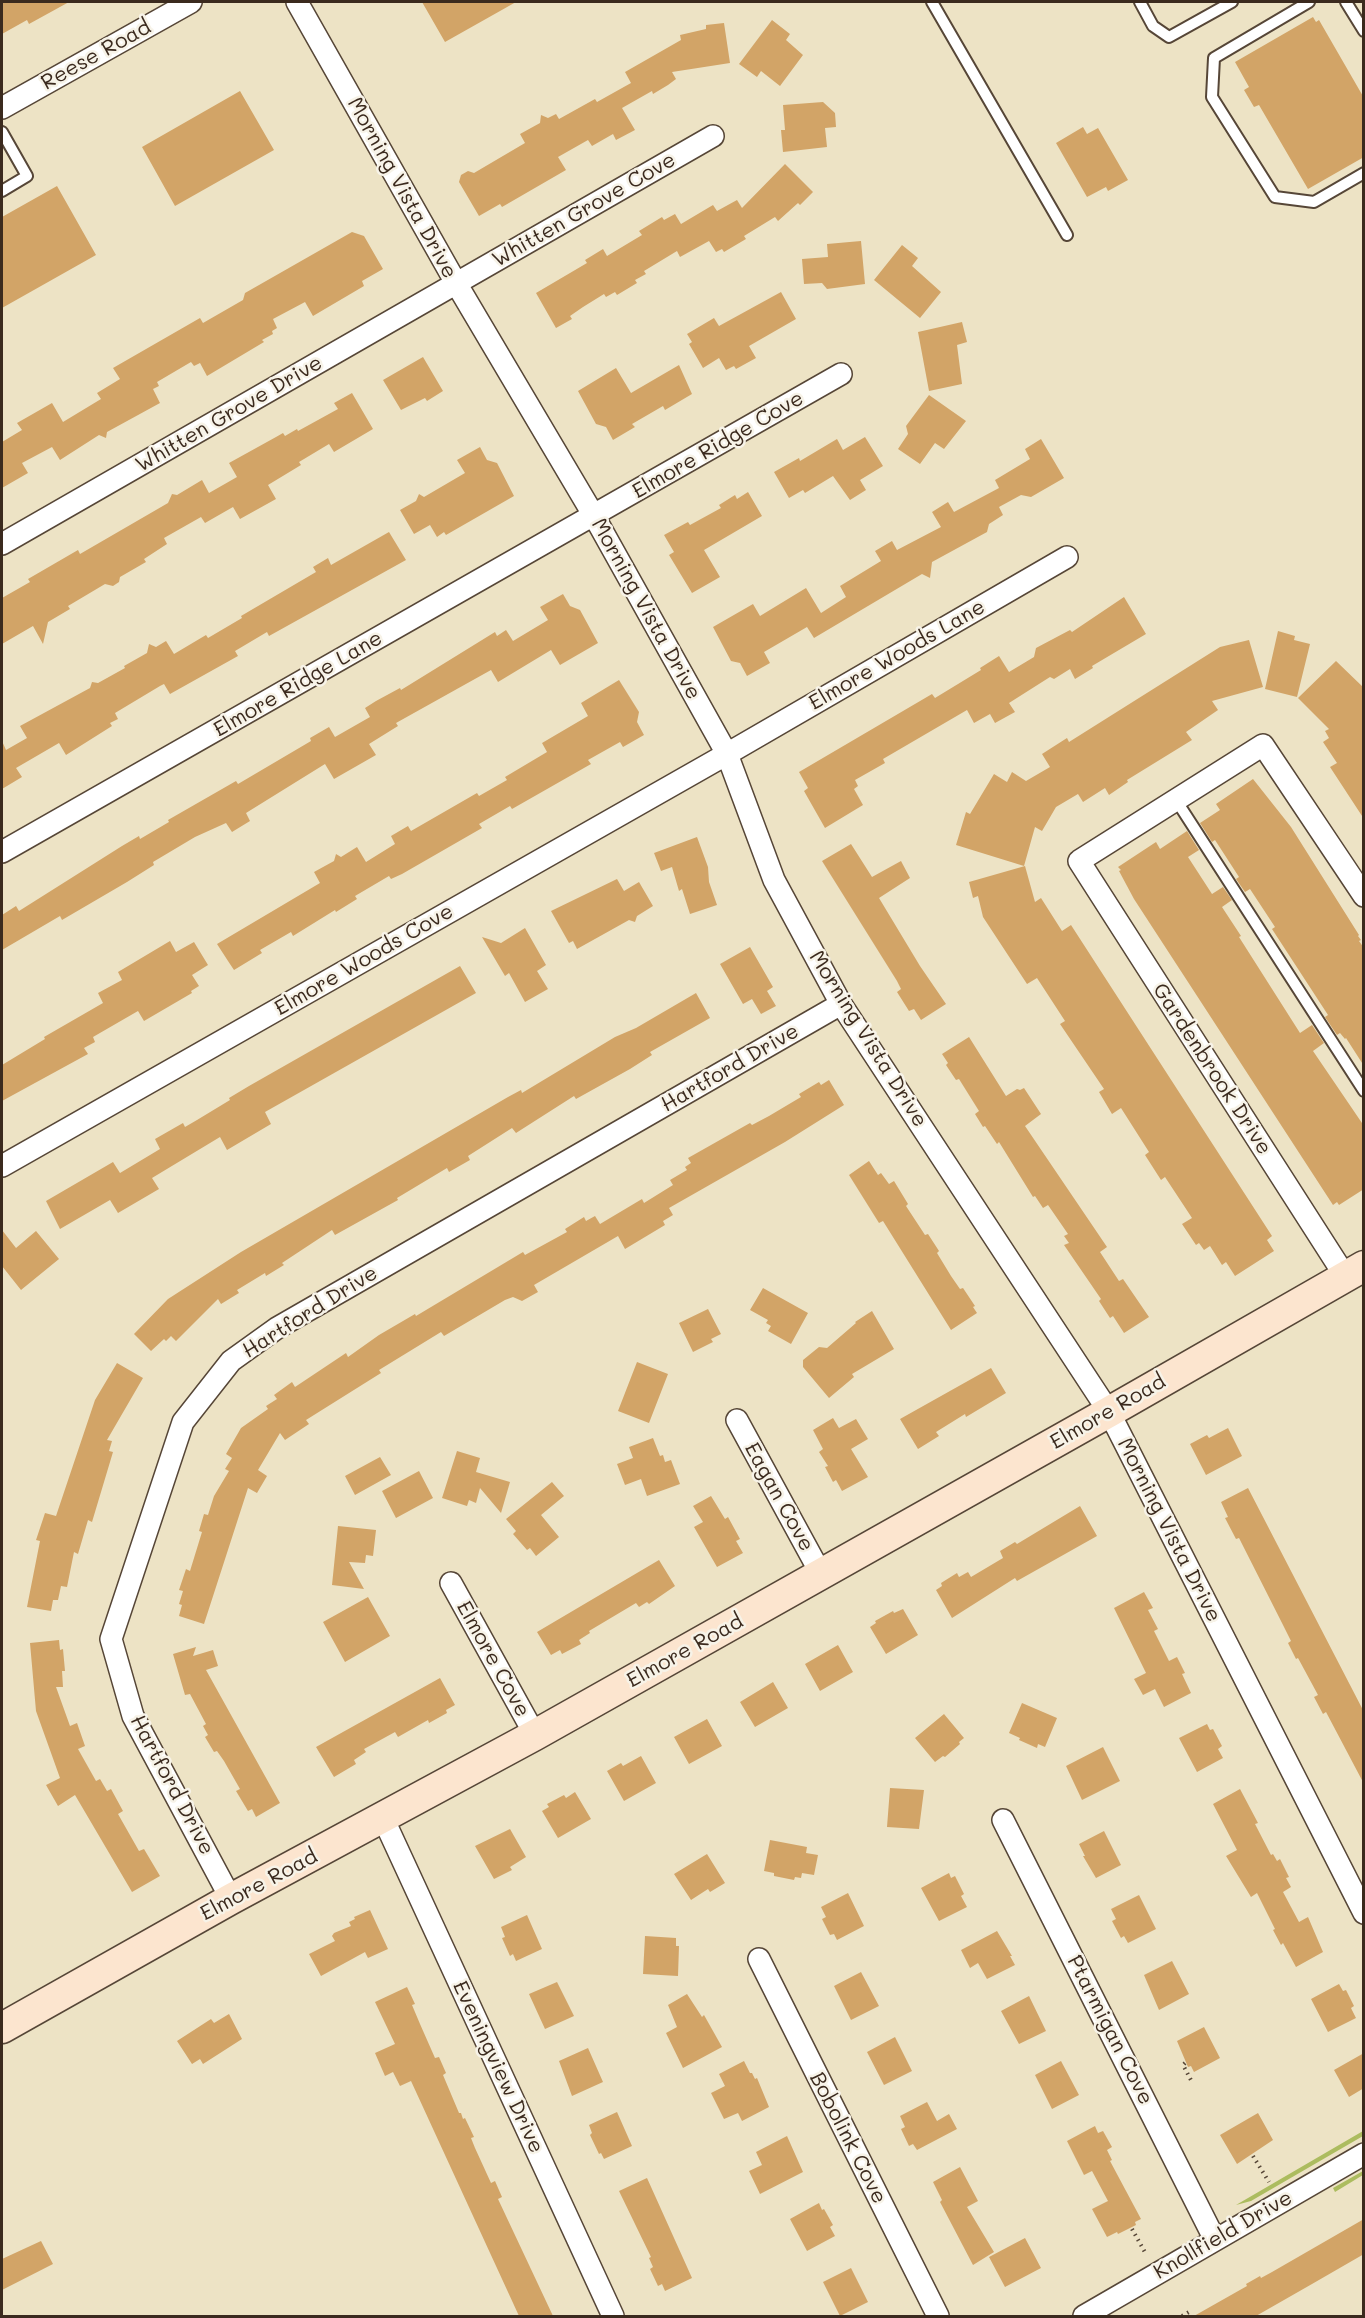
<!DOCTYPE html>
<style>
body{margin:0}
#map{position:relative;width:1365px;height:2318px;overflow:hidden;background:#ede3c5;font-family:Mali,sans-serif}
canvas{display:block}
.frame{position:absolute;inset:0;border:3px solid #3b2a1e;pointer-events:none}
</style>
<div id="map">
<canvas width="1365" height="2318"></canvas>
<div class="frame"></div>
</div>
<script>
const ctx = document.querySelector('canvas').getContext('2d');
ctx.lineJoin = 'round';
function fillPath(path, color) { ctx.fillStyle = color; ctx.fill(path, 'evenodd'); }
const shape = rows => new Path2D(rows.map(r => 'M' + r).join(''));
function stroke(path, color, width, dash) { ctx.strokeStyle = color; ctx.lineWidth = width; ctx.lineCap = dash ? 'butt' : 'round'; ctx.setLineDash(dash || []); ctx.stroke(path); }
function drawText(font, color, halo, rows, align = 'center') {
  ctx.font = font + ' Mali,sans-serif'; ctx.lineWidth = 5; ctx.setLineDash([]); ctx.textBaseline = 'middle'; ctx.strokeStyle = halo; ctx.fillStyle = color; for (const [text, x, y, turn = 0] of rows) {
    ctx.save(); ctx.translate(x, y); ctx.rotate((+turn || 0) * Math.PI / 180); ctx.textAlign = isNaN(turn) ? turn : align; if (halo) ctx.strokeText(text, 0, 0); ctx.fillText(text, 0, 0); ctx.restore();
  }
}
const green = shape([
 [1363,2131,1363,2136,1251,2201,1236,2205],
 [1363,2171,1363,2175,1335,2192,1333,2188]
]);
const building = shape([
 [2,2,69,2,29,24,27,20,2,34],
 [422,2,516,2,445,42],
 [1313,17,1316,22,1319,20,1364,98,1364,157,1308,189,1259,105,1254,107,1244,90,1249,87,1235,62],
 [772,20,790,34,786,40,803,55,780,86,761,71,757,77,739,64],
 [724,23,730,63,672,72,676,79,668,85,653,94,652,91,622,108,635,130,616,140,613,134,592,146,588,140,558,157,566,170,502,207,500,204,479,216,459,182,461,175,468,171,474,173,525,143,520,134,540,123,541,115,548,118,556,114,559,119,595,99,597,102,631,83,625,72,681,40,680,35,706,29,706,25],
 [240,91,274,150,175,206,142,147],
 [823,102,835,113,836,127,825,128,827,147,783,152,781,130,785,130,783,105],
 [1083,127,1087,134,1098,128,1128,180,1108,191,1106,187,1087,197,1056,143],
 [785,164,813,192,800,205,798,203,778,221,775,217,744,236,746,239,724,252,722,249,716,252,709,241,680,257,677,251,644,271,646,274,635,280,637,283,617,295,615,292,606,297,604,294,583,307,570,316,572,319,556,328,536,293,587,263,585,260,603,249,607,256,642,235,639,231,662,217,664,220,675,214,681,224,713,205,717,211,737,200,742,208],
 [57,186,96,255,2,308,2,217],
 [352,232,364,236,383,269,362,281,364,286,313,316,305,302,273,319,277,328,272,331,273,334,262,340,264,342,207,376,200,363,194,366,191,362,157,382,159,386,153,389,160,403,107,432,106,438,99,435,60,460,52,447,22,463,28,473,2,488,2,442,22,430,17,423,52,403,63,422,101,399,97,393,120,379,113,368,200,318,203,323,243,300,245,293],
 [861,241,865,284,827,289,822,283,804,284,802,259,828,257,827,244],
 [902,245,918,258,912,266,941,292,920,318,874,280],
 [781,292,796,319,749,346,756,358,736,369,734,366,726,370,719,358,703,368,689,344,692,342,687,334,714,318,719,326],
 [962,322,967,342,957,345,962,384,929,391,918,332],
 [423,357,443,391,427,401,425,398,401,410,383,380],
 [679,365,692,394,665,410,663,406,632,424,635,427,613,440,606,427,596,424,578,391,616,368,631,393],
 [352,393,373,429,334,452,329,444,299,462,301,465,268,485,276,499,240,519,233,507,205,523,201,517,164,538,167,544,144,559,146,562,120,577,119,582,113,586,105,584,68,606,70,609,48,622,43,644,33,626,2,644,2,598,30,582,28,579,78,550,80,554,168,503,172,494,177,495,202,480,209,493,237,477,229,463,276,437,283,433,285,436,297,429,298,431,338,409,334,403],
 [929,395,966,421,944,449,935,443,920,464,898,449,908,434,906,426],
 [865,437,883,466,860,480,866,490,850,500,833,476,805,493,803,490,789,498,774,472,799,458,800,461,837,439,843,450],
 [1041,439,1064,478,1031,497,1021,495,999,507,1003,515,989,524,987,532,932,562,930,578,922,574,814,638,807,627,764,652,770,663,747,676,740,663,731,661,713,627,753,604,760,616,806,588,821,613,846,597,840,586,881,561,875,551,892,541,897,550,941,527,932,512,948,502,954,512,999,488,995,480,1030,459,1025,449],
 [480,447,487,460,497,463,514,496,446,535,444,532,437,537,430,525,414,534,400,510,416,501,419,494,424,497,465,473,457,460],
 [748,492,762,516,704,550,720,577,692,593,669,555,674,552,664,535,688,522,690,525,721,508,719,505,735,495,737,499],
 [389,532,406,560,269,636,267,632,235,651,238,656,170,694,164,684,160,686,115,713,118,719,110,723,112,726,66,755,59,743,16,768,22,777,2,789,2,741,6,750,27,738,20,726,90,688,92,682,98,683,125,668,124,666,147,653,149,644,156,647,166,641,174,654,206,635,208,638,242,618,241,616,316,572,313,567,328,558,331,565],
 [563,594,570,606,580,610,598,643,560,665,551,650,498,682,491,670,396,723,398,726,369,744,376,755,334,779,325,764,246,813,250,821,232,832,226,823,195,837,153,862,154,865,127,882,62,920,60,916,2,950,2,915,16,906,19,911,122,846,139,836,140,839,169,822,168,820,236,781,238,784,311,741,310,738,329,727,335,737,370,717,365,708,376,701,400,688,401,690,495,632,497,636,506,630,513,641,548,620,540,607],
 [1124,597,1146,634,1092,666,1093,668,1075,679,1070,669,1054,679,1050,677,1009,703,1015,712,995,723,990,714,974,723,967,710,883,759,885,763,855,780,858,786,854,789,863,805,825,828,804,791,808,788,799,772,932,694,935,698,981,670,980,668,999,656,1009,672,1034,657,1036,648,1070,630,1072,632],
 [1278,631,1295,636,1294,640,1310,644,1297,697,1265,689],
 [1249,640,1263,687,1212,701,1218,710,1186,732,1192,740,1127,780,1128,782,1109,795,1105,788,1083,802,1078,794,1056,807,1042,831,1035,827,1024,866,956,845,966,812,970,814,994,774,1007,782,1012,772,1026,781,1050,767,1042,754,1067,738,1069,742,1220,647],
 [1336,661,1364,688,1364,819,1330,767,1337,763,1323,742,1329,738,1325,731,1329,729,1298,698],
 [619,680,639,712,637,722,644,735,623,747,620,742,588,760,591,764,512,809,510,806,479,824,482,828,402,874,391,879,389,876,355,896,357,899,336,912,335,910,293,936,291,932,260,950,262,953,234,970,228,961,217,944,320,883,314,872,334,861,336,854,341,857,357,847,366,862,395,844,391,836,408,826,411,831,477,793,479,796,507,780,505,777,547,752,542,743,588,716,581,703],
 [1253,779,1291,827,1359,935,1358,936,1361,940,1359,941,1364,948,1364,1066,1346,1038,1345,1039,1340,1033,1337,1035,1325,1017,1328,1015,1272,929,1275,927,1250,889,1245,892,1236,879,1239,877,1215,840,1212,842,1200,823,1220,810,1216,804],
 [1187,831,1199,850,1188,857,1212,894,1223,887,1232,900,1222,907,1241,936,1239,937,1300,1033,1312,1025,1324,1043,1313,1051,1364,1126,1364,1189,1339,1205,1337,1202,1333,1205,1134,899,1119,871,1121,870,1118,867,1156,842,1160,849],
 [697,837,708,867,709,882,717,905,690,914,682,889,679,891,672,867,661,871,654,853],
 [851,844,872,877,901,861,910,878,879,898,920,966,946,1004,921,1020,914,1009,909,1011,897,992,901,989,897,981,822,861],
 [1025,866,1035,902,1041,898,1062,931,1071,925,1272,1236,1267,1240,1274,1251,1235,1276,1226,1262,1222,1265,1210,1246,1204,1250,1199,1243,1196,1245,1182,1224,1192,1218,1165,1177,1161,1180,1145,1155,1149,1152,1121,1108,1112,1114,1099,1092,1104,1089,1060,1024,1065,1021,1037,978,1027,984,983,917,978,896,973,898,969,882],
 [617,879,624,891,639,882,653,906,637,916,635,922,629,920,577,949,573,941,569,943,551,911],
 [525,928,546,965,537,971,548,989,525,1002,509,973,505,976,482,937,501,943],
 [170,941,176,952,194,942,208,965,192,975,199,986,191,991,192,993,144,1021,138,1011,93,1037,95,1042,84,1048,88,1054,2,1101,2,1065,45,1039,44,1037,103,1003,98,993,122,980,118,972],
 [750,947,773,987,767,991,776,1006,761,1014,752,999,743,1004,720,964],
 [460,966,476,993,265,1112,271,1124,227,1150,220,1137,152,1178,159,1189,118,1213,110,1200,60,1229,46,1201,113,1162,120,1173,160,1149,155,1139,183,1123,185,1127,197,1120,230,1100,229,1098,249,1086],
 [696,993,710,1018,650,1052,652,1055,630,1069,576,1099,574,1096,516,1133,512,1128,468,1156,470,1160,449,1172,447,1168,397,1198,398,1200,335,1235,332,1230,282,1263,284,1265,266,1276,265,1273,237,1290,239,1293,221,1304,218,1299,176,1341,171,1336,166,1341,164,1339,151,1351,134,1334,168,1299,241,1252,508,1097,521,1090,522,1093,615,1037,636,1028],
 [969,1037,1006,1096,1017,1089,1020,1090,1024,1088,1041,1114,1025,1126,1107,1247,1100,1252,1119,1281,1123,1279,1149,1317,1124,1333,1113,1316,1110,1318,1099,1301,1101,1299,1064,1245,1069,1243,1064,1236,1068,1234,1048,1205,1043,1208,1035,1196,1033,1197,999,1142,997,1144,985,1126,983,1127,975,1114,979,1111,959,1079,956,1080,946,1065,948,1063,942,1054],
 [829,1080,844,1105,785,1142,669,1208,673,1215,663,1221,665,1225,625,1249,618,1236,534,1285,538,1292,522,1301,513,1297,505,1300,444,1336,441,1332,379,1370,381,1373,306,1420,309,1424,285,1440,280,1433,258,1470,267,1476,257,1493,248,1488,204,1624,179,1616,182,1605,179,1604,183,1591,179,1590,186,1569,190,1571,202,1532,199,1531,204,1514,208,1515,214,1496,229,1471,225,1469,232,1458,226,1454,241,1428,268,1409,266,1406,277,1399,274,1395,292,1382,295,1387,346,1353,348,1357,379,1335,415,1314,416,1316,523,1252,525,1255,567,1232,565,1229,584,1217,586,1221,595,1216,600,1224,642,1199,644,1203,673,1185,670,1180,687,1170,685,1167,691,1163,688,1158,750,1123,752,1125,769,1116,801,1097,799,1094,819,1082,821,1085],
 [869,1161,878,1175,881,1173,889,1184,894,1181,908,1204,906,1206,925,1235,928,1234,939,1251,937,1253,951,1276,960,1289,963,1288,975,1306,973,1307,977,1313,951,1330,883,1221,879,1223,849,1175],
 [2,1230,16,1248,36,1231,59,1259,21,1290,2,1266],
 [763,1288,808,1313,791,1344,768,1331,771,1326,766,1323,768,1320,750,1310],
 [708,1309,721,1334,711,1339,713,1342,693,1352,679,1323],
 [872,1311,894,1349,852,1374,854,1377,829,1398,803,1367,803,1360,819,1347,827,1348,856,1323,855,1322],
 [637,1362,668,1374,649,1423,618,1411],
 [117,1363,143,1378,107,1440,112,1441,109,1451,113,1452,92,1522,88,1520,78,1554,74,1552,67,1587,61,1586,58,1600,53,1600,51,1611,27,1607,40,1541,36,1540,45,1513,56,1516,95,1400],
 [991,1368,1006,1393,966,1417,965,1414,936,1432,939,1436,918,1449,900,1419],
 [833,1418,839,1428,856,1419,868,1439,851,1449,868,1477,842,1491,836,1480,833,1482,825,1467,828,1466,819,1452,823,1449,813,1430],
 [1228,1428,1242,1456,1206,1475,1190,1444,1207,1435,1209,1438],
 [653,1438,660,1456,663,1455,665,1462,671,1460,680,1484,647,1496,641,1479,625,1485,617,1464,633,1458,629,1447],
 [457,1451,480,1458,476,1472,510,1482,501,1513,480,1488,476,1503,469,1500,467,1506,442,1498],
 [380,1457,391,1475,355,1495,345,1476],
 [419,1471,433,1498,396,1518,382,1491],
 [552,1482,564,1496,541,1515,559,1537,536,1556,530,1548,527,1550,513,1534,516,1531,506,1519],
 [1248,1488,1364,1712,1364,1784,1326,1712,1323,1714,1314,1697,1318,1695,1298,1658,1296,1659,1288,1643,1291,1641,1282,1623,1239,1538,1236,1539,1225,1518,1228,1517,1221,1502],
 [711,1496,725,1519,728,1517,740,1539,736,1541,743,1553,717,1567,694,1527,703,1522,693,1506],
 [1080,1506,1097,1536,1017,1581,1015,1578,952,1618,936,1590,942,1586,941,1583,957,1573,959,1577,968,1572,971,1577,1003,1558,1000,1551,1015,1542,1017,1544],
 [338,1526,376,1530,373,1556,366,1555,365,1563,349,1562,364,1589,332,1585],
 [659,1560,675,1586,649,1604,647,1602,639,1607,636,1603,589,1631,590,1633,579,1640,581,1644,562,1654,560,1650,551,1655,537,1632],
 [1144,1592,1153,1608,1148,1610,1158,1629,1154,1631,1169,1661,1177,1657,1185,1673,1182,1674,1191,1693,1164,1707,1155,1689,1143,1695,1134,1679,1146,1673,1114,1608],
 [368,1597,390,1636,345,1662,323,1622],
 [903,1609,918,1635,886,1654,870,1627,876,1623,875,1621,893,1611,894,1613],
 [59,1640,60,1650,63,1649,65,1671,62,1671,63,1687,56,1687,70,1726,77,1723,85,1746,78,1749,96,1781,100,1779,107,1791,111,1789,123,1811,118,1814,139,1851,144,1849,160,1876,132,1892,75,1795,58,1806,46,1785,60,1778,36,1711,30,1643],
 [838,1645,853,1672,820,1691,805,1664],
 [196,1647,193,1656,213,1650,218,1666,206,1670,280,1803,256,1817,252,1809,248,1811,236,1791,240,1789,224,1761,217,1751,214,1752,205,1737,208,1735,203,1726,206,1724,190,1694,185,1695,173,1654],
 [440,1678,455,1705,446,1710,447,1713,429,1723,428,1720,398,1737,395,1732,364,1749,366,1752,354,1760,356,1764,334,1777,316,1747],
 [773,1682,788,1708,755,1727,740,1702],
 [1022,1703,1057,1718,1045,1747,1038,1744,1037,1748,1019,1740,1020,1738,1009,1733],
 [944,1714,964,1738,959,1742,960,1744,945,1757,943,1756,935,1762,915,1738],
 [707,1719,722,1746,689,1764,674,1737],
 [1207,1724,1210,1730,1213,1729,1222,1746,1218,1749,1223,1758,1197,1772,1179,1738],
 [1103,1747,1120,1781,1082,1800,1066,1766],
 [641,1756,656,1783,624,1801,607,1771,621,1763,623,1766],
 [890,1788,924,1790,919,1829,887,1827],
 [1240,1789,1258,1823,1255,1824,1271,1855,1273,1854,1277,1861,1280,1859,1289,1877,1286,1878,1291,1887,1283,1892,1299,1922,1308,1917,1323,1952,1296,1967,1283,1943,1281,1945,1273,1930,1275,1929,1257,1893,1251,1897,1226,1856,1237,1850,1213,1804],
 [575,1792,591,1819,558,1838,542,1811,549,1807,547,1804,564,1795,566,1798],
 [510,1829,526,1857,510,1867,512,1870,494,1879,475,1846],
 [1104,1831,1121,1865,1096,1878,1083,1856,1085,1856,1079,1844],
 [770,1840,807,1847,806,1853,818,1855,814,1875,802,1873,801,1878,795,1877,794,1880,774,1876,774,1873,764,1871],
 [707,1854,725,1883,710,1892,708,1889,691,1900,674,1874],
 [949,1873,951,1878,955,1876,964,1894,961,1896,967,1907,939,1921,921,1888],
 [848,1893,864,1926,837,1940,834,1934,830,1935,822,1919,826,1917,821,1907],
 [1139,1895,1156,1929,1128,1943,1124,1936,1121,1938,1112,1921,1116,1919,1111,1909],
 [370,1910,388,1949,368,1958,365,1952,321,1976,309,1954,335,1941,332,1936,334,1933,351,1926,349,1922,355,1919,354,1917],
 [527,1915,542,1949,516,1961,513,1954,510,1956,502,1938,505,1937,501,1927],
 [997,1931,1012,1956,1010,1956,1015,1965,987,1979,978,1963,970,1968,961,1950],
 [645,1936,676,1938,676,1946,679,1946,678,1976,643,1974],
 [1172,1961,1189,1994,1159,2010,1144,1975],
 [861,1972,879,2006,851,2020,834,1986],
 [557,1982,574,2016,545,2029,529,1994],
 [1339,1984,1343,1991,1346,1990,1354,2006,1351,2008,1356,2018,1328,2032,1311,1999],
 [407,1987,415,2004,412,2005,420,2024,435,2058,439,2057,446,2073,443,2075,459,2113,461,2113,463,2119,465,2118,474,2137,471,2138,475,2148,491,2183,495,2181,502,2197,498,2199,553,2316,519,2316,411,2081,400,2086,393,2072,385,2076,375,2053,395,2044,375,2002],
 [687,1994,702,2017,704,2015,722,2047,683,2068,666,2033,677,2027,668,2005],
 [1029,1996,1046,2031,1019,2044,1001,2011],
 [229,2014,242,2039,203,2064,200,2059,192,2064,177,2041,211,2019,214,2023],
 [1204,2027,1220,2058,1194,2072,1191,2066,1188,2067,1177,2041],
 [895,2037,912,2071,884,2085,867,2052],
 [588,2048,603,2082,572,2096,559,2061],
 [1364,2053,1364,2088,1349,2097,1334,2070],
 [744,2061,750,2073,752,2073,755,2079,757,2078,769,2107,742,2121,738,2113,724,2119,711,2093,725,2086,719,2074],
 [1061,2061,1079,2095,1052,2109,1035,2075],
 [927,2102,937,2121,949,2114,957,2129,917,2150,913,2144,909,2146,901,2129,905,2127,900,2116],
 [617,2112,632,2146,604,2159,601,2153,599,2154,590,2135,592,2133,589,2125],
 [1258,2113,1273,2140,1237,2164,1220,2135],
 [1095,2126,1098,2133,1103,2131,1112,2147,1107,2150,1112,2160,1110,2161,1141,2219,1135,2222,1136,2225,1118,2234,1117,2232,1107,2237,1092,2209,1108,2201,1092,2171,1084,2175,1067,2141],
 [787,2136,803,2172,760,2194,749,2171,762,2165,756,2152],
 [960,2167,978,2201,967,2207,994,2252,973,2265,940,2202,942,2200,933,2182],
 [647,2178,692,2278,665,2291,662,2284,658,2286,650,2269,653,2267,649,2258,651,2257,619,2191],
 [819,2203,822,2210,824,2209,833,2225,830,2227,835,2236,807,2251,790,2219],
 [1364,2219,1364,2254,1312,2284,1256,2316,1194,2316,1247,2286,1246,2284,1260,2276,1261,2278,1272,2272],
 [1025,2238,1041,2268,1005,2287,989,2257],
 [41,2241,53,2264,2,2290,2,2259],
 [851,2268,868,2302,840,2316,823,2282]
]);
const path = shape([
 [1185,2063,1183,2065,1192,2082],
 [1253,2156,1269,2182],
 [1132,2229,1146,2254],
 [1182,2316,1191,2311]
]);
const lane = shape([
 [932,2,1067,235],
 [1140,2,1153,26,1169,37,1232,2],
 [1309,2,1214,58,1212,97,1275,197,1314,202,1364,173],
 [1346,2,1364,31],
 [2,132,27,176,2,191],
 [1176,800,1364,1091]
]);
const street = shape([
 [297,2,456,283,594,516,727,754,774,880,841,1004,1109,1412,1364,1913],
 [2,108,191,2],
 [2,544,713,136],
 [2,852,841,374],
 [2,1166,727,754,1067,557],
 [1345,1276,1079,861,1263,745,1364,896],
 [737,1420,821,1574],
 [451,1583,535,1735],
 [383,1818,613,2316],
 [1003,1820,1215,2240],
 [231,1899,133,1716,111,1639,183,1422,231,1361,277,1328,841,1004],
 [759,1959,938,2316],
 [1084,2316,1364,2154]
]);
const secondary = shape([
 [2,2028,231,1899,535,1735,1109,1412,1364,1266]
]);
const streetNames = [
 ["Reese Road",96,55,-29],
 ["Morning Vista Drive",402,188,61],
 ["Whitten Grove Cove",584,210,-30],
 ["Whitten Grove Drive",229,414,-30],
 ["Elmore Ridge Cove",718,445,-30],
 ["Morning Vista Drive",646,609,61],
 ["Elmore Woods Lane",897,655,-30],
 ["Elmore Ridge Lane",298,684,-30],
 ["Elmore Woods Cove",364,960,-30],
 ["Morning Vista Drive",868,1039,58],
 ["Hartford Drive",730,1068,-30],
 ["Gardenbrook Drive",1212,1069,57],
 ["Hartford Drive",310,1312,-32],
 ["Elmore Road",1108,1412,-30],
 ["Eagan Cove",779,1497,61],
 ["Morning Vista Drive",1169,1530,63],
 ["Elmore Road",685,1651,-29],
 ["Elmore Cove",493,1659,61],
 ["Hartford Drive",172,1785,62],
 ["Elmore Road",259,1885,-28],
 ["Ptarmigan Cove",1110,2030,63],
 ["Eveningview Drive",498,2067,65],
 ["Bobolink Cove",848,2138,63],
 ["Knollfield Drive",1223,2235,-30]
];
fillPath(green, '#acbc5f');
fillPath(building, '#d2a467');
stroke(lane, '#564637', 14);
stroke(street, '#564637', 24);
stroke(secondary, '#564637', 33);
stroke(path, '#564637', 4, [1.5, 4.5]);
stroke(lane, '#fff', 10);
stroke(street, '#fff', 21);
stroke(secondary, '#fce5cf', 30);
drawText('21px', '#3b2a1e', '#f7f3e8', streetNames);
</script>
